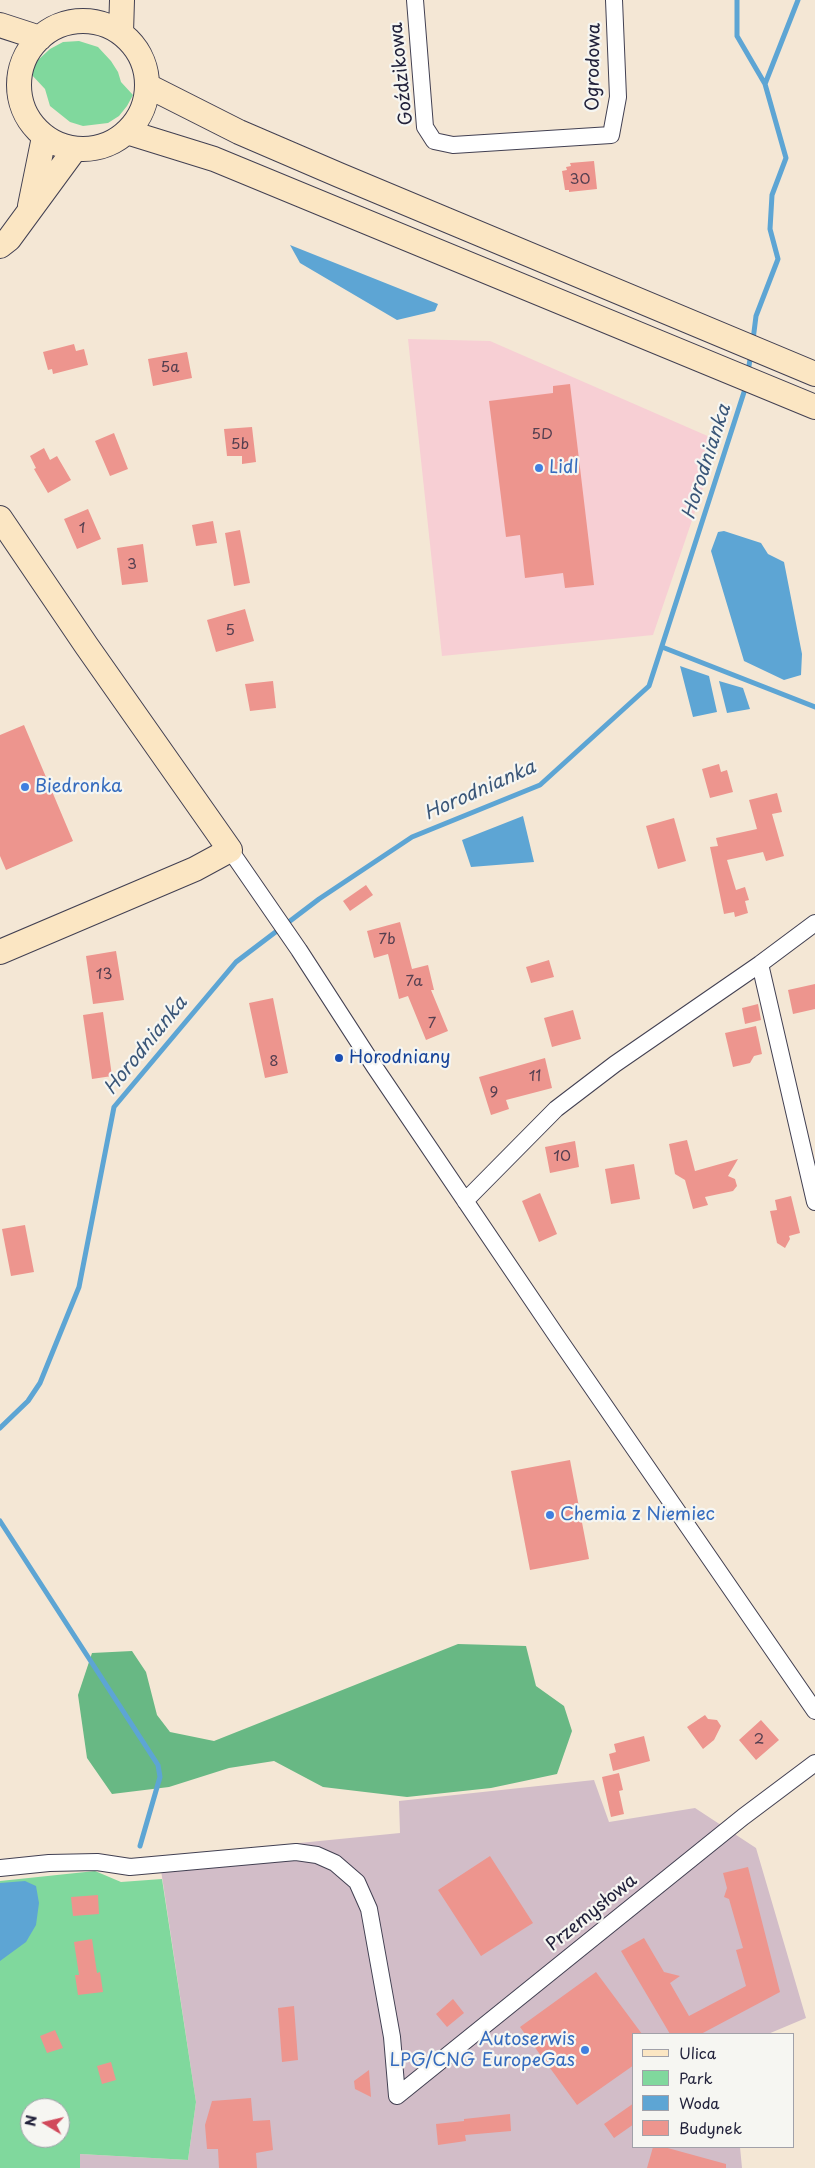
<!DOCTYPE html>
<meta charset="utf-8">
<style>
body{margin:0}
#map{position:relative;width:815px;height:2168px;overflow:hidden;background:#f4e7d5;font-family:"Playpen Sans",sans-serif}
canvas{display:block}
.legend{position:absolute;left:632px;top:2033px;width:162px;height:115px;box-sizing:border-box;background:#f6f6f2;border:1px solid #a1a1a9;margin:0;padding:6px 9px;list-style:none;font-size:15px;color:#22223b}
.legend li{display:flex;align-items:center;gap:10px;height:25px}
.legend b{width:25px;border:1px solid #a1a1a9}
.north{position:absolute;left:20px;top:2098px;width:50px;height:50px;box-sizing:border-box;background:#f6f6f2;border:1px solid #a1a1a9;border-radius:50%;rotate:279deg;font-size:14px;font-weight:700;line-height:20px;text-align:center;color:#22223b}
.north::after{content:'';display:block;margin:auto;width:18px;height:22px;background:#d1495b;clip-path:polygon(50% 0,100% 100%,50% 72%,0 100%)}
</style>
<div id="map">
<canvas width="815" height="2168"></canvas>
<ul class="legend">
<li><b style="height:6px;background:#fbe6c3"></b>Ulica</li>
<li><b style="height:14px;background:#80d89d"></b>Park</li>
<li><b style="height:14px;background:#5da5d4"></b>Woda</li>
<li><b style="height:14px;background:#ed958e"></b>Budynek</li>
</ul>
<div class="north">N</div>
</div>
<script>
const ctx = document.querySelector('canvas').getContext('2d');
ctx.lineJoin = 'round';
function fillPath(path, color) { ctx.fillStyle = color; ctx.fill(path, 'evenodd'); }
const shape = rows => new Path2D(rows.map(r => 'M' + r).join(''));
function stroke(path, color, width, dash) { ctx.strokeStyle = color; ctx.lineWidth = width; ctx.lineCap = dash ? 'butt' : 'round'; ctx.setLineDash(dash || []); ctx.stroke(path); }
function drawText(font, color, halo, rows, align = 'center') {
  ctx.font = font + ' "Playpen Sans",sans-serif'; ctx.lineWidth = 4.5; ctx.setLineDash([]); ctx.textBaseline = 'middle'; ctx.strokeStyle = halo; ctx.fillStyle = color; for (const [text, x, y, turn = 0] of rows) {
    ctx.save(); ctx.translate(x, y); ctx.rotate((+turn || 0) * Math.PI / 180); ctx.textAlign = isNaN(turn) ? turn : align; if (halo) ctx.strokeText(text, 0, 0); ctx.fillText(text, 0, 0); ctx.restore();
  }
}
const built = shape([
 [408,339,490,341,719,441,653,635,442,656]
]);
const industrial = shape([
 [594,1780,609,1822,695,1808,756,1848,806,2018,768,2034,634,2034,634,2147,740,2147,742,2168,80,2168,80,2154,188,2160,196,2102,159,1857,400,1833,399,1801]
]);
const green = shape([
 [79,41,98,47,111,61,118,72,121,82,133,95,127,106,119,116,108,123,83,126,70,122,50,106,45,89,30,73,38,60,50,49,63,42],
 [95,1871,121,1882,162,1879,196,2102,188,2160,80,2154,80,2168,0,2168,0,1881],
 [30,2108,60,2108,60,2138,30,2138]
]);
const forest = shape([
 [458,1644,526,1646,536,1686,564,1706,572,1731,557,1774,491,1788,407,1797,323,1787,274,1761,229,1768,169,1787,112,1794,87,1758,78,1695,92,1653,132,1651,146,1672,157,1715,170,1732,214,1741]
]);
const water = shape([
 [290,245,438,304,435,311,397,320,300,263],
 [724,531,761,543,768,554,784,562,802,654,801,675,784,680,744,661,711,551,718,532],
 [680,666,709,676,717,712,693,717],
 [719,681,743,688,750,709,727,713],
 [523,816,534,862,471,867,462,840],
 [25,1881,36,1886,39,1903,36,1925,26,1942,0,1961,0,1883]
]);
const stream = shape([
 [737,0,737,36,765,84,786,158,772,195,770,229,778,259,756,316,753,340],
 [765,84,798,0],
 [748,372,751,353],
 [662,647,815,707],
 [0,1428,28,1401,40,1383,79,1287,114,1107,236,962,319,899,412,837,540,785,649,686,746,386],
 [0,1521,158,1765,160,1777,140,1846]
]);
const building = shape([
 [594,161,597,189,569,192,569,190,565,190,562,171,567,170,566,167,571,166,570,163],
 [74,344,76,351,84,349,88,365,53,374,52,369,48,370,43,352],
 [187,352,192,378,153,386,148,359],
 [570,384,594,585,565,588,563,573,525,578,520,535,506,537,489,401,553,393,553,386],
 [252,427,256,462,242,464,242,456,227,456,224,429],
 [114,433,128,469,110,476,95,441],
 [44,448,50,460,57,456,71,480,48,493,34,469,36,468,30,456],
 [88,509,101,539,77,549,64,519],
 [213,521,217,543,196,546,192,525],
 [240,530,250,583,234,586,225,533],
 [143,544,148,582,122,585,117,548],
 [245,609,254,641,216,652,207,620],
 [273,681,276,708,250,711,245,684],
 [24,725,73,841,6,870,0,856,0,735],
 [719,764,721,772,727,770,733,792,710,798,702,769],
 [777,793,782,812,772,814,784,856,766,861,763,852,727,860,736,890,745,887,749,900,745,901,748,913,735,917,734,912,724,914,710,847,718,846,716,838,757,829,749,800],
 [674,818,686,861,658,869,646,826],
 [366,885,373,895,350,911,343,901],
 [400,922,412,969,428,965,434,990,431,990,448,1031,426,1040,408,996,399,999,388,954,374,958,367,931],
 [116,951,124,1000,93,1004,86,956],
 [549,960,554,977,531,983,526,967],
 [815,984,815,1009,793,1014,788,990],
 [273,998,288,1073,265,1078,249,1003],
 [758,1004,761,1020,745,1024,742,1008],
 [573,1010,581,1039,552,1047,544,1018],
 [103,1012,112,1076,92,1079,83,1015],
 [756,1026,762,1054,754,1056,750,1063,733,1067,725,1033],
 [545,1058,552,1088,506,1100,509,1109,491,1115,479,1077],
 [687,1140,695,1171,738,1159,728,1176,735,1179,737,1186,733,1191,705,1197,708,1205,693,1209,685,1180,675,1174,669,1144],
 [575,1141,579,1167,550,1173,545,1147],
 [634,1164,640,1199,611,1204,605,1169],
 [540,1193,557,1234,539,1242,522,1201],
 [791,1196,800,1233,789,1236,790,1239,785,1248,777,1243,770,1211,777,1210,775,1200],
 [25,1225,34,1272,11,1276,2,1229],
 [570,1460,589,1559,530,1570,511,1471],
 [705,1715,708,1719,717,1720,721,1726,714,1740,703,1749,687,1727],
 [761,1720,779,1740,756,1760,739,1740],
 [644,1736,650,1761,613,1771,609,1754,616,1752,614,1744],
 [619,1773,623,1790,619,1791,624,1814,611,1817,602,1777],
 [490,1856,533,1923,481,1956,438,1890],
 [748,1867,780,1992,701,2034,670,2034,621,1951,644,1938,664,1972,680,1976,670,1983,689,2016,746,1986,736,1950,743,1948,729,1899,724,1897,727,1888,723,1873],
 [98,1895,99,1914,73,1916,71,1897],
 [92,1939,97,1973,100,1972,103,1992,78,1995,75,1975,79,1975,74,1942],
 [596,1972,642,2034,634,2034,634,2065,577,2105,520,2027],
 [453,1999,464,2013,447,2027,436,2014],
 [294,2006,298,2060,282,2062,278,2008],
 [55,2030,63,2048,47,2053,40,2036],
 [111,2062,116,2080,102,2084,97,2066],
 [369,2070,371,2097,355,2089,354,2081],
 [251,2098,253,2121,270,2120,273,2150,256,2153,257,2168,219,2168,218,2149,207,2149,205,2125,212,2101],
 [634,2103,634,2124,614,2138,604,2124],
 [510,2114,511,2131,465,2135,466,2141,438,2145,436,2124,464,2121,464,2119],
 [653,2147,664,2147,726,2164,726,2168,647,2168]
]);
const street = shape([
 [415,0,425,127,434,141,453,145,611,135,618,97,614,0],
 [230,850,299,950,374,1066,556,1335,815,1711],
 [760,964,815,1202],
 [465,1201,556,1109,615,1064,760,964,815,923],
 [0,1868,49,1863,97,1862,130,1867,296,1852,317,1855,335,1863,357,1882,369,1909,392,2037,397,2096],
 [397,2096,743,1817,815,1763]
]);
const secondary = shape([
 '19 85a64 64 0 1 1 128 0a64 64 0 1 1-128 0Z',
 [0,25,40,38],
 [121,33,122,0],
 [148,86,239,132,339,175,815,374],
 [127,132,214,159,815,407],
 [30,206,44,137],
 [0,246,9,239,75,149],
 [0,518,86,645,230,850,195,869,0,952]
]);
const markers = [
 [539,468,5,"#3f7fe0"],
 [25,787,5,"#3f7fe0"],
 [339,1058,5,"#1a4fb4"],
 [550,1515,5,"#3f7fe0"],
 [585,2050,5,"#3f7fe0"]
];
const numberNames = [
 ["30",580,180],
 ["5a",170,368],
 ["5D",542,435],
 ["5b",240,445],
 ["1",82,529],
 ["3",132,565],
 ["5",230,631],
 ["7b",387,940],
 ["13",104,975],
 ["7a",414,982],
 ["7",432,1024],
 ["8",274,1062],
 ["11",535,1077],
 ["9",494,1093],
 ["10",562,1157],
 ["2",759,1740]
];
const streetNames = [
 ["Ogrodowa",594,67,-89],
 ["Goździkowa",402,74,-96],
 ["Przemysłowa",592,1913,-39]
];
const shopNames = [
 ["Lidl",549,468],
 ["Biedronka",35,787],
 ["Chemia z Niemiec",560,1515],
 ["Autoserwis",575,2040,"right"],
 ["LPG/CNG EuropeGas",575,2061,"right"]
];
const transitNames = [
 ["Horodniany",349,1058]
];
const waterNames = [
 ["Horodnianka",707,462,-72],
 ["Horodnianka",480,791,-24],
 ["Horodnianka",146,1046,-51]
];
fillPath(built, '#f7cfd4');
fillPath(industrial, '#d2bdc8');
fillPath(green, '#80d89d');
fillPath(forest, '#68b884');
fillPath(water, '#5da5d4');
stroke(stream, '#5da5d4', 5);
fillPath(building, '#ed958e');
stroke(street, '#424052', 18);
stroke(secondary, '#424052', 26);
stroke(street, '#fff', 16);
stroke(secondary, '#fbe6c3', 24);
for (const [x, y, r, color] of markers) { const dot = new Path2D(); dot.arc(x, y, r, 0, 2 * Math.PI); ctx.fillStyle = color; ctx.fill(dot); stroke(dot, '#f6f6f2', 2); }
drawText('15px', '#553f50', null, numberNames);
drawText('18px', '#22223b', '#f6f6f2', streetNames);
drawText('18px', '#366cbe', '#f6f6f2', shopNames, 'left');
drawText('18px', '#164399', '#f6f6f2', transitNames, 'left');
drawText('italic 19px', '#3a5678', '#f6f6f2', waterNames);
</script>
